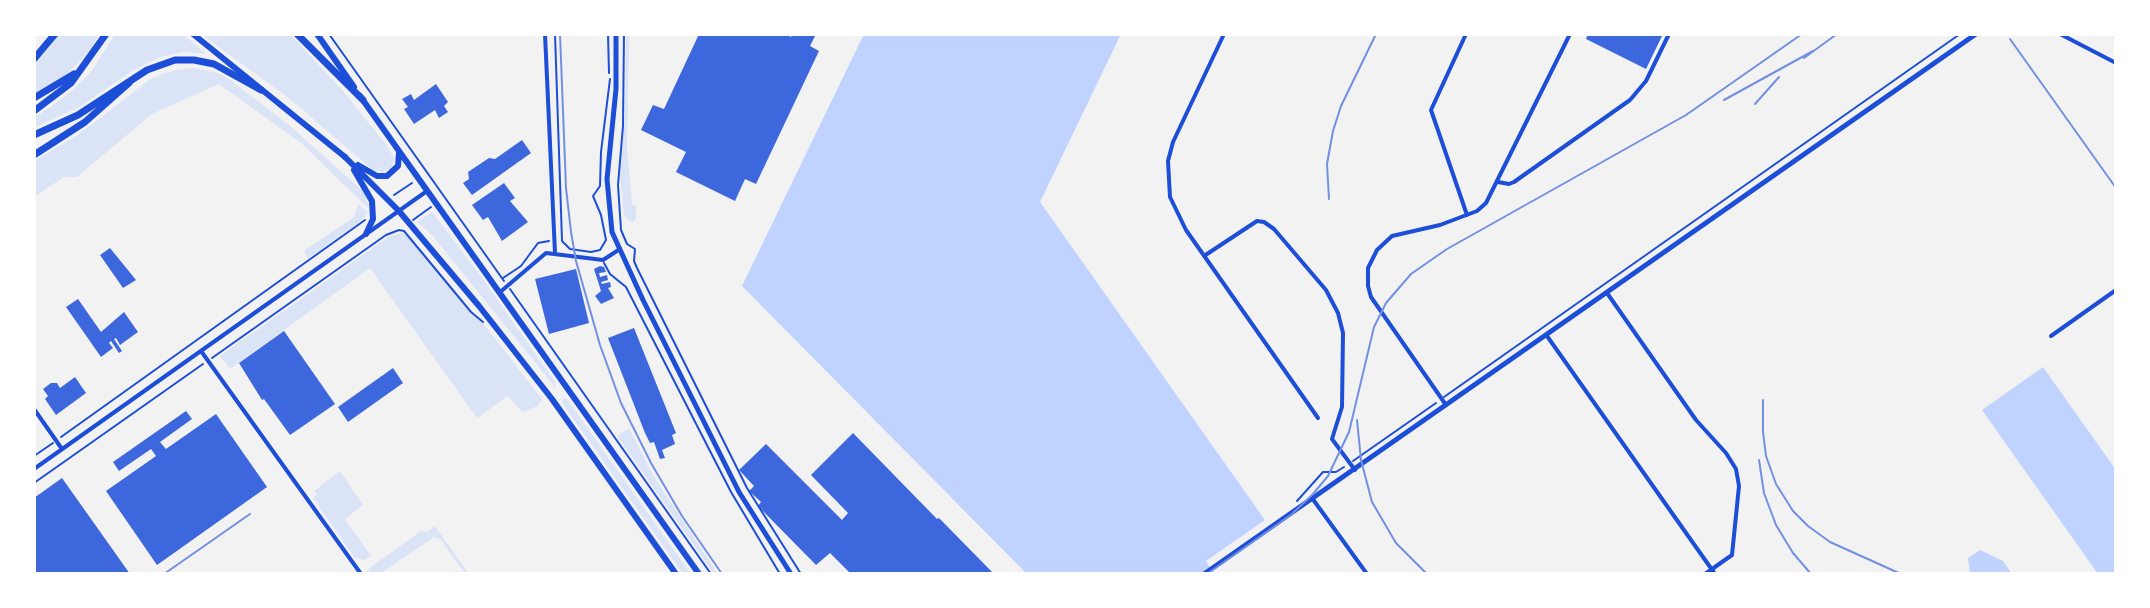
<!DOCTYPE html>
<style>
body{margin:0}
#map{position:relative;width:2150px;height:608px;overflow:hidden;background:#f2f2f2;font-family:"IBM Plex Sans",sans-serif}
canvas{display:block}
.frame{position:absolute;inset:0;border:36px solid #fff;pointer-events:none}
</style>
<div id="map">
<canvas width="2150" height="608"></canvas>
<div class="frame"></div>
</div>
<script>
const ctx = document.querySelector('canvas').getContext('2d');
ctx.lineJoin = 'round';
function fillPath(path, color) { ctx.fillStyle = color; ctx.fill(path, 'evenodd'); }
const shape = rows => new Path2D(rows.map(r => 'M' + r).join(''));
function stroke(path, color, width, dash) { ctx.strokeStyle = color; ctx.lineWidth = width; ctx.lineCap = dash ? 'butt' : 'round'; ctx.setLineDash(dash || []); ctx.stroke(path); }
const green = shape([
 [59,34,99,34,89,52,71,70,58,82,34,94,34,63,44,54],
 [115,34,183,34,206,54,184,52,160,57,132,71,81,106,34,128,34,118,66,96,91,72],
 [201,34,290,34,343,91,388,147,394,159,392,168,383,172,373,170,290,99],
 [626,34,629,34,629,47,627,147,632,205,636,205,636,219,632,223,624,216,620,176,625,116],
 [193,68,218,73,229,79,289,125,365,193,369,209,301,143,219,84,152,114,77,177,64,177,34,197,34,161,79,134,152,78,175,70],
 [358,204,368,212,362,220,308,259,304,251,354,217],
 [432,212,480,275,556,383,555,387,431,234,417,222],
 [401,233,406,234,471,314,482,322,542,399,538,406,522,412,508,396,477,418,370,268,230,369,220,356,388,237],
 [563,397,567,399,691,574,683,574,562,403],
 [629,428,654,477,718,574,714,574,617,436],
 [340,471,363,505,345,519,371,556,364,560,355,558,313,498,317,494,314,491],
 [435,526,469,574,465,574,441,540,434,537,380,574,372,574,368,569,421,531,427,532]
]);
const water = shape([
 [864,34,1121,34,1040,202,1265,520,1206,561,1214,574,1027,574,742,286],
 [2043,367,2116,470,2116,574,2098,574,1982,410],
 [1980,550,2003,561,2012,574,1970,574,1968,558]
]);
const building = shape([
 [699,34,785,34,791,37,792,34,811,34,815,36,810,46,819,51,756,184,745,179,735,201,676,172,686,152,641,130,653,105,664,109],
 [1588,34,1663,34,1646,69,1586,39],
 [436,84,448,102,444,106,448,112,439,118,435,110,414,124,404,109,408,107,402,99,411,94,414,100],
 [522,140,531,153,472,195,463,183,469,179,468,172,489,158,495,159],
 [504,183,515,198,510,201,528,222,502,241,488,217,483,220,472,205],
 [110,248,136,280,123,288,100,255],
 [600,266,604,267,606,272,599,273,600,277,607,275,608,280,601,282,602,284,610,282,611,287,608,288,614,298,601,304,595,296,601,291,594,269],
 [576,269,589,323,549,334,535,279],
 [78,299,101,332,124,312,138,332,120,345,116,338,114,339,122,351,119,353,111,341,109,343,113,348,101,357,66,307],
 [634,328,676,433,672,435,675,444,662,450,665,458,660,459,654,442,650,443,645,433,608,338],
 [284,331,335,404,290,435,264,399,262,400,239,363],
 [393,368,403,383,348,422,338,407],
 [75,377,86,393,56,415,45,399,48,396,43,389,51,383,57,383,60,388],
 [186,411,192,419,160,442,166,449,216,414,267,487,157,565,106,491,156,456,151,449,119,471,113,462],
 [853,433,937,519,939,518,994,574,851,574,830,553,816,565,758,506,761,502,749,491,754,486,739,470,766,444,842,520,848,513,811,475],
 [62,478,130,574,34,574,34,498]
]);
const path = shape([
 [329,34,504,281],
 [555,34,562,241,570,249,591,252,600,250,606,240,601,215,593,196,600,186,601,152,610,79],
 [608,34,609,73],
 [624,34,623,126,618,185,621,230,627,244,635,249,634,261,637,268,747,488,801,574],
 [394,195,412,183],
 [413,220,431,207],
 [604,263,610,274,626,287,731,492,780,574],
 [503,278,521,266,538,243,549,241],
 [510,289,711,574],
 [212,358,386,235,399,230,404,231,471,312,483,322],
 [1444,397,1960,34],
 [61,437,365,220],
 [34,456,53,443],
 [1353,461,1436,403],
 [34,483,203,364],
 [1297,501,1323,472,1336,472,1344,467]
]);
const minor = shape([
 [545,34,555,253],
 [1224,34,1173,142,1168,161,1170,197,1186,230,1318,418],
 [1466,34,1431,110,1467,215],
 [2060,34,2116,63],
 [1498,182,1509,184,1514,182,1630,100,1646,81,1669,34],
 [1204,256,1257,221,1264,222,1274,229,1326,290,1338,313,1343,333,1342,407,1332,439,1355,470],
 [499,293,546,253,603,260,620,249],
 [1607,293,1696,420,1726,453,1736,469,1739,486,1732,555,1705,574],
 [1547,336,1715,574],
 [2051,336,2116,290],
 [201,351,361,574],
 [1446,405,1371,297,1368,286,1368,268,1377,250,1392,236,1440,225,1477,211,1486,203,1570,34],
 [34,409,62,449],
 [34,469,427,191],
 [1312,498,1367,574]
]);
const tertiary = shape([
 [616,34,616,89,607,179,612,232,643,300,739,492,791,574]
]);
const secondary = shape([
 [1204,574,1976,34]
]);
const primary = shape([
 [317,34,354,87],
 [360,96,699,574],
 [345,157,398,210,479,306,552,399,676,574],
 [358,165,377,176,387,176,398,166,399,153],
 [354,170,372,201,373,219,366,234]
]);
const trunk = shape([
 [193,34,345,157]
]);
const motorway = shape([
 [297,34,363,100],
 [34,59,55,34],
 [34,98,74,74],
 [34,111,71,83,106,34],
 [34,135,78,115,147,70,175,60,194,60,214,64,261,90],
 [34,155,85,122,129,83]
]);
const rail = shape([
 [560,34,566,188,571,232,576,261,600,345,621,403,651,463,682,516,722,574],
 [2112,34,2116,37],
 [2010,39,2116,188],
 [1804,58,1837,34],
 [1724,100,1813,51],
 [1755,104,1779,77],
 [1329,199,1327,164,1333,131,1341,106,1376,34],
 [1763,400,1763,432,1766,456,1776,484,1793,511,1808,526,1830,542,1901,574],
 [1357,420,1361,460,1372,502,1396,543,1427,574],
 [1759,460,1764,493,1776,525,1793,553,1811,574],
 [164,574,250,514],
 [1207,574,1292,514,1313,494,1328,476,1349,432,1374,327,1386,303,1411,274,1447,249,1686,115,1802,34]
]);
fillPath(green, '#dbe4f7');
fillPath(water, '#bfd3fe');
fillPath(building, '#3d67dc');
stroke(path, '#1d4ed8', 2);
stroke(minor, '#1d4ed8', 4);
stroke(tertiary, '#1d4ed8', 5);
stroke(secondary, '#1d4ed8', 5);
stroke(primary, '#1d4ed8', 6);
stroke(trunk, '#1d4ed8', 6);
stroke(motorway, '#1d4ed8', 7);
stroke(rail, '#7290e2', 2);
</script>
